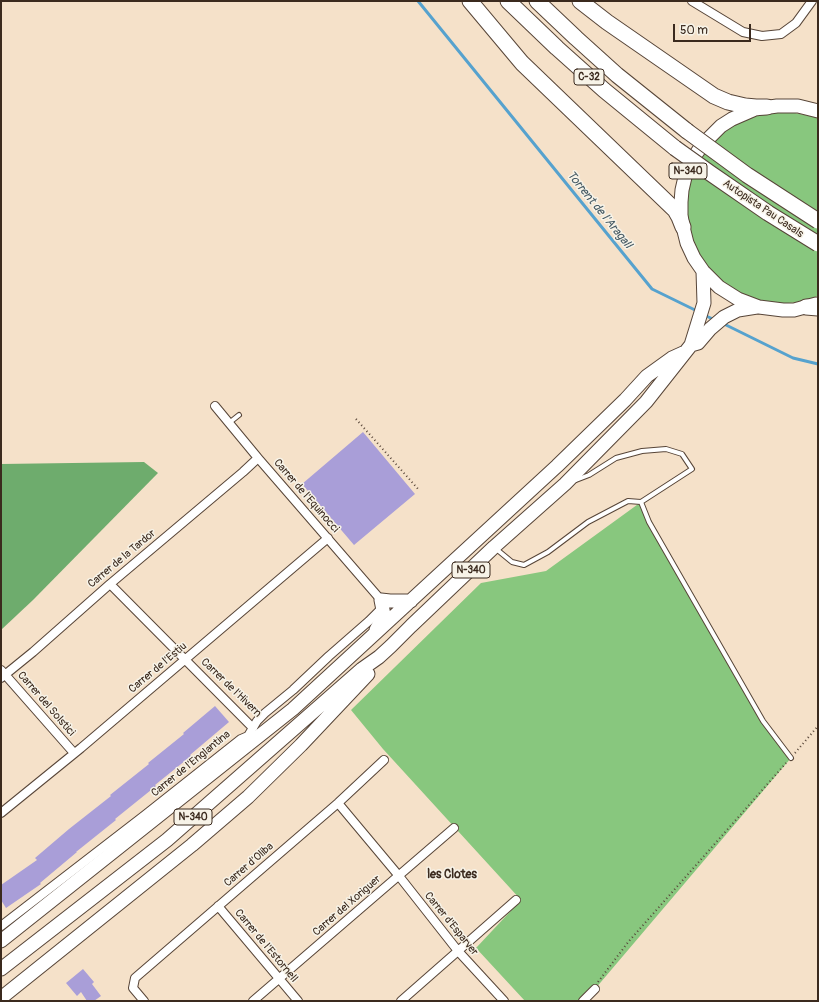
<!DOCTYPE html>
<style>
body{margin:0}
#map{position:relative;width:819px;height:1002px;overflow:hidden;background:#f5e1c9;font-family:Pangolin,sans-serif}
canvas{display:block}
.frame{position:absolute;inset:0;border:2px solid #3b2a1e;pointer-events:none}
.scale{position:absolute;left:673px;top:24px;width:78px;height:18px;box-sizing:border-box;border:2px solid #3b2a1e;border-top:0;padding-left:5px;font-size:12px;line-height:14px;white-space:nowrap;color:#3b2a1e;-webkit-text-stroke:3px #f7f3e8;paint-order:stroke}
</style>
<div id="map">
<canvas width="819" height="1002"></canvas>
<div class="frame"></div>
<div class="scale">50 m</div>
</div>
<script>
const ctx = document.querySelector('canvas').getContext('2d');
ctx.lineJoin = 'round';
function fillPath(path, color) { ctx.fillStyle = color; ctx.fill(path, 'evenodd'); }
const shape = rows => new Path2D(rows.map(r => 'M' + r).join(''));
function stroke(path, color, width, dash) { ctx.strokeStyle = color; ctx.lineWidth = width; ctx.lineCap = dash ? 'butt' : 'round'; ctx.setLineDash(dash || []); ctx.stroke(path); }
function drawText(font, color, halo, rows, align = 'center') {
  ctx.font = font + ' Pangolin,sans-serif'; ctx.lineWidth = 3; ctx.setLineDash([]); ctx.textBaseline = 'middle'; ctx.strokeStyle = halo; ctx.fillStyle = color; for (const [text, x, y, turn = 0] of rows) {
    ctx.save(); ctx.translate(x, y); ctx.rotate((+turn || 0) * Math.PI / 180); ctx.textAlign = isNaN(turn) ? turn : align; if (halo) ctx.strokeText(text, 0, 0); ctx.fillText(text, 0, 0); ctx.restore();
  }
}
const green = shape([
 [790,112,815,117,818,119,818,296,801,302,775,304,751,298,728,287,710,270,696,249,688,226,686,200,692,176,703,153,720,135,741,121,765,113],
 [641,502,724,653,763,721,791,758,595,989,587,1001,525,1001,476,948,521,900,383,749,351,710,481,583,546,571]
]);
const forest = shape([
 [144,462,158,473,33,600,1,630,1,464]
]);
const stream = shape([
 [418,1,652,289,697,311],
 [704,315,715,320],
 [722,323,793,358,818,364]
]);
const building = shape([
 [363,432,415,494,354,545,302,484],
 [215,706,229,722,190,755,191,756,155,785,156,786,115,819,116,820,76,852,77,852,40,883,41,884,6,908,1,900,1,885,37,860,35,858,69,829,111,796,110,795,149,764,148,763,184,734,183,733],
 [83,969,94,982,92,984,101,996,94,1001,87,1001,81,992,77,996,66,983]
]);
const path = shape([
 [356,419,419,490],
 [795,753,818,726],
 [598,982,629,941,786,763]
]);
const service = shape([
 [229,423,239,415],
 [576,480,589,475,616,458,642,451,666,449,682,454,692,469,641,502,649,522,763,721,791,758],
 [495,548,512,562,524,565,548,552,588,522,628,501,641,502]
]);
const minor = shape([
 [692,1,743,32,762,36,781,34,796,23,812,1],
 [215,406,258,458,381,600],
 [110,584,253,728],
 [1,670,74,753],
 [1,678,33,652,110,584,243,472,258,458],
 [338,803,399,876,458,951,504,1001],
 [1,813,81,748,328,538],
 [218,906,298,1001],
 [1,926,145,815,241,739,248,736,257,721,265,713,293,690,329,656,369,621,382,608],
 [144,1001,133,988,135,978,338,803,384,760],
 [253,1001,454,828],
 [401,1001,516,900],
 [583,1001,595,989]
]);
const primary = shape([
 [816,304,794,310,783,310,759,307,738,299,719,287,703,271,694,258,687,243,683,227,681,215,681,202,682,190,685,177,690,166,696,154,703,144,721,126,732,119,755,109,777,106,798,106,818,111],
 [691,345,698,343,710,329,724,317,738,310,757,307],
 [376,630,384,615,381,600,390,601,411,601],
 [1,941,293,709,557,466,625,400,647,376,672,358,683,353],
 [1,969,167,840,362,669,379,657,391,646,411,626,494,547,565,484,646,402,691,345,704,303,703,271],
 [1,998,192,845,248,797,301,745,368,674]
]);
const motorway = shape([
 [470,1,522,63,675,210,679,217,683,227],
 [508,1,557,48,604,90,675,148],
 [537,1,576,38,617,75,687,131],
 [580,1,607,22,714,96,728,102,745,106,756,107,767,107],
 [806,307,818,308]
]);
const motorwayBridge = shape([
 [687,131,747,175,818,221],
 [675,148,710,173,768,213,818,244]
]);
const shields = [
 [589,77,30],
 [688,171,38],
 [471,570,38],
 [193,817,38]
];
const shieldNames = [
 ["C-32",589,77],
 ["N-340",688,171],
 ["N-340",471,570],
 ["N-340",193,817]
];
const streetNames = [
 ["Autopista Pau Casals",763,209,34],
 ["Carrer de l'Equinocci",306,496,49],
 ["Carrer de la Tardor",122,559,-40],
 ["Carrer de l'Estiu",158,668,-40],
 ["Carrer de l'Hivern",231,688,44],
 ["Carrer del Solstici",46,704,49],
 ["Carrer de l'Englantina",191,764,-39],
 ["Carrer d'Oliba",249,865,-41],
 ["Carrer del Xoriguer",347,906,-41],
 ["Carrer d'Esparver",451,924,51],
 ["Carrer de l'Estornell",266,946,50]
];
const waterNames = [
 ["Torrent de l'Aragall",599,210,51]
];
const neighbourhoodNames = [
 ["les Clotes",452,875]
];
fillPath(green, '#88c77e');
fillPath(forest, '#6eac6d');
stroke(stream, '#56a2ce', 3);
fillPath(building, '#a99ed8');
stroke(service, '#574538', 6);
stroke(minor, '#574538', 10);
stroke(primary, '#574538', 15);
stroke(motorway, '#574538', 17);
stroke(path, '#574538', 2, [1, 3]);
stroke(service, '#fff', 4);
stroke(minor, '#fff', 8);
stroke(primary, '#fff', 13);
stroke(motorway, '#fff', 15);
stroke(motorwayBridge, '#574538', 17, []);
stroke(motorwayBridge, '#fff', 15);
for (const [x, y, w] of shields) { const box = new Path2D(); box.roundRect(x - w / 2, y - 8, w, 16, 3); ctx.fillStyle = '#f7f3e8'; ctx.fill(box); stroke(box, '#3b2a1e', 1); }
drawText('bold 10px', '#3b2a1e', null, shieldNames);
drawText('11px', '#3b2a1e', '#f7f3e8', streetNames);
drawText('italic 12px', '#465a64', '#f7f3e8', waterNames);
drawText('bold 12px', '#3b2a1e', '#f7f3e8', neighbourhoodNames);
</script>
